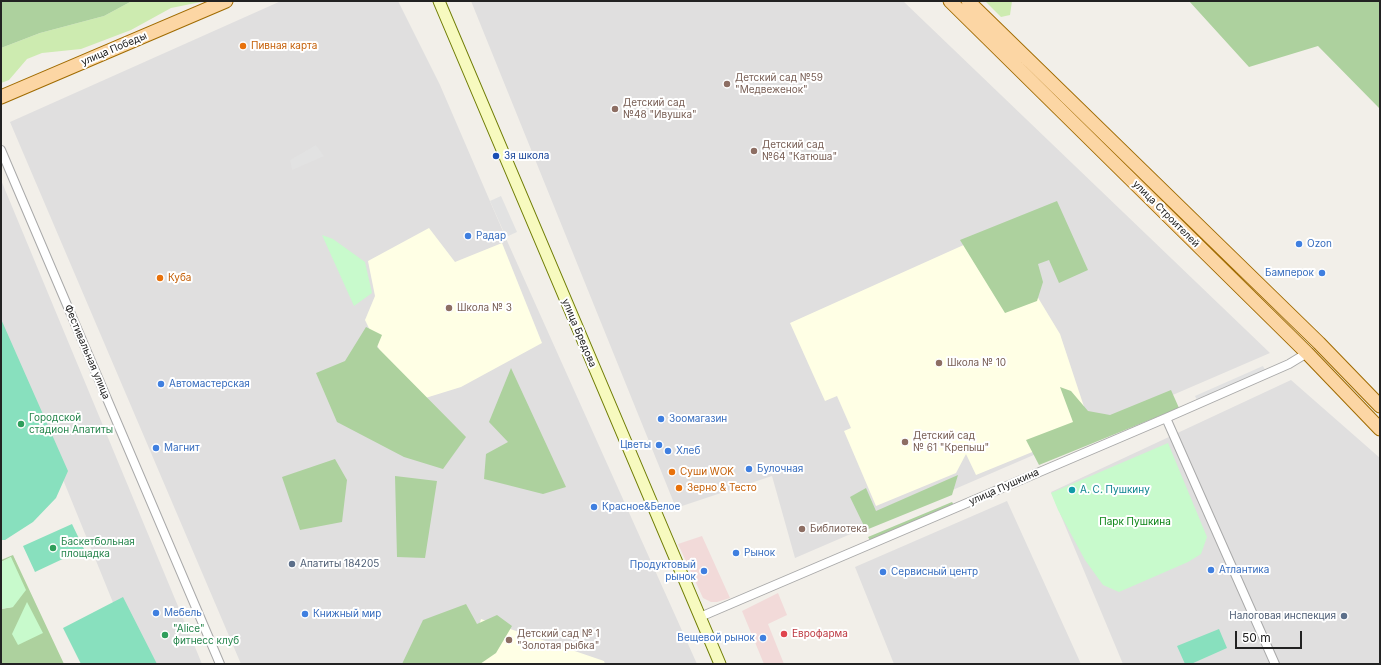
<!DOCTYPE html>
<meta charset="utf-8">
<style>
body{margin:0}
#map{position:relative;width:1381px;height:665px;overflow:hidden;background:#f2efe9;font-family:Inter,sans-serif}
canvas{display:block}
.frame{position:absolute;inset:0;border:2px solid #222;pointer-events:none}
.scale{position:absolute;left:1235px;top:631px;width:67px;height:18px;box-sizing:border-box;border:2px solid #222;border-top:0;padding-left:5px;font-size:12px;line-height:14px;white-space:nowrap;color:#222;-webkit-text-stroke:3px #fff;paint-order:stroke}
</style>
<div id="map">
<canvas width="1381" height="665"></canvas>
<div class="frame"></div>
<div class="scale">50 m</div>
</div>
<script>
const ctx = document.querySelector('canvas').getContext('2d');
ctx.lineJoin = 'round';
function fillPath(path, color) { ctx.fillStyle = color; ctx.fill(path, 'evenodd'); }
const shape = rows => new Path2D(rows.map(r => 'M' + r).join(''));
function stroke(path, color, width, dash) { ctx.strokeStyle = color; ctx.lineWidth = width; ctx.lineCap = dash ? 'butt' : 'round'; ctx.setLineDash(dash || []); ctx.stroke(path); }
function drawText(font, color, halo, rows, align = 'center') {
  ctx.font = font + ' Inter,sans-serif'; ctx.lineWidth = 4; ctx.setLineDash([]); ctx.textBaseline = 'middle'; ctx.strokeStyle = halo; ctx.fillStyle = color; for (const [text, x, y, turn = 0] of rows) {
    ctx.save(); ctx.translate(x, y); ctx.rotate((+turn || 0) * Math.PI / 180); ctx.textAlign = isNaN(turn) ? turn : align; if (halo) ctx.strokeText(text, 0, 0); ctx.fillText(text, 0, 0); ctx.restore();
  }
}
const residential = shape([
 [281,1,398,1,440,85,508,243,697,664,241,664,10,122],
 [471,1,903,1,1270,353,795,558,772,476,676,508],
 [1,180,202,664,138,664,1,327],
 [1291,380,1380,458,1380,664,1123,664,1051,492],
 [1007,501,1081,664,894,664,855,567]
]);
const commercial = shape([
 [702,536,730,598,717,602,711,602,703,598,678,544],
 [778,593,787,615,768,624,784,664,764,664,742,611]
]);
const education = shape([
 [429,228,455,262,502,243,542,343,461,387,419,400,391,374,365,320,375,296,368,261],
 [997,230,1060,334,1091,428,976,475,966,454,956,473,876,506,844,431,851,428,837,396,825,401,790,323],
 [481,619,604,661,605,664,468,664]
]);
const grass = shape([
 [132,1,206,1,171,8,131,30,81,49,42,53,27,59,9,80,1,83,1,48,40,33,104,16],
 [985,1,1012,1,1010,15,1001,17]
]);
const forest = shape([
 [1,1,132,1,104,16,40,33,1,48],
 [1189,1,1380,1,1380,109,1318,46,1249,67],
 [1057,201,1088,270,1059,283,1049,260,1038,264,1043,282,1037,301,1005,313,960,240],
 [366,327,382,335,377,347,466,437,443,469,404,457,337,422,316,373,345,361],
 [511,368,566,487,543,494,484,479,486,454,508,442,489,422],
 [1060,387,1071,391,1088,411,1110,415,1171,390,1179,408,1039,465,1026,440,1073,422],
 [335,459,347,480,342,522,300,530,282,477],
 [958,475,952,495,866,530,850,497,866,488,876,511],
 [395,476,437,481,425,558,397,557],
 [952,502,956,508,871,542,868,537],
 [13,555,64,664,1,664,1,609,13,607,11,557,1,562,1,560],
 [466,604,477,624,497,615,512,626,496,653,480,664,402,664,423,620]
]);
const park = shape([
 [322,235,333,239,365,262,372,293,354,306],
 [1168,443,1207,537,1201,554,1188,562,1119,592,1103,585,1085,560,1058,510,1051,493],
 [11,557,26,590,13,607,1,609,1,562],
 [27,602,43,633,18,645,12,634]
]);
const pitch = shape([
 [1,319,68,471,56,498,33,522,5,540,1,540],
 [72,524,84,549,35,572,23,546],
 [123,597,157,664,81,664,63,628],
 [1219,629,1227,648,1191,664,1185,664,1177,646]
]);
const parking = shape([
 [316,145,324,156,292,170,290,160],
 [501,196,517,232,506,237,490,201],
 [1263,366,1267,374,1199,404,1195,396]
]);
const street = shape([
 [1,150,220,664],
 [1166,418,1275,664],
 [700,617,1166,418,1289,364,1307,353]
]);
const secondary = shape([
 [439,1,720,664]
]);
const primary = shape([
 [950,1,1307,353,1380,429],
 [968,1,1319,343,1380,406],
 [1,97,226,1]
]);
const markers = [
 [243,46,4,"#e8710a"],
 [727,84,4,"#8d6e63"],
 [615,109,4,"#8d6e63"],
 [754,151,4,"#8d6e63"],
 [496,156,4,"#1a4fb4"],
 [468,236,4,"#3f7fe0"],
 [1299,244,4,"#3f7fe0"],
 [1322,273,4,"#3f7fe0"],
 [160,278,4,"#e8710a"],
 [449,308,4,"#8d6e63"],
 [939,363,4,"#8d6e63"],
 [161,384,4,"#3f7fe0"],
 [661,419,4,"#3f7fe0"],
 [21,424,4,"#2e9e5b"],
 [905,442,4,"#8d6e63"],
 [659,445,4,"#3f7fe0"],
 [156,448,4,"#3f7fe0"],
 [668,451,4,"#3f7fe0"],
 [749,469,4,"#3f7fe0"],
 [672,472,4,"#e8710a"],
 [679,488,4,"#e8710a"],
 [1072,490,4,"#0f9aa8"],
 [594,507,4,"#3f7fe0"],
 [802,529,4,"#8d6e63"],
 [53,548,4,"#2e9e5b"],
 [736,553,4,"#3f7fe0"],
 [292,564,4,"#5c6f8a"],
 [1211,570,4,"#3f7fe0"],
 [704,571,4,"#3f7fe0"],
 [883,572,4,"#3f7fe0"],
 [156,613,4,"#3f7fe0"],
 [305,614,4,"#3f7fe0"],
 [1344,616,4,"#5c6f8a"],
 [784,634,4,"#e0444e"],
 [165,635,4,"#2e9e5b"],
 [763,638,4,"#3f7fe0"],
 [509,640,4,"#8d6e63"]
];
const foodNames = [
 ["Пивная карта",251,46],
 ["Куба",168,278],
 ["Суши WOK",680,472],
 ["Зерно & Тесто",687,488]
];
const streetNames = [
 ["улица Победы",114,49,-23],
 ["улица Строителей",1166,214,45],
 ["улица Бредова",579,333,67],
 ["Фестивальная улица",87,352,67],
 ["улица Пушкина",1004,487,-24]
];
const educationNames = [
 ["Детский сад №59",735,78],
 ["\"Медвеженок\"",735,90],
 ["Детский сад",623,103],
 ["№48 \"Ивушка\"",623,115],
 ["Детский сад",762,145],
 ["№64 \"Катюша\"",762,157],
 ["Школа № 3",457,308],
 ["Школа № 10",947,363],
 ["Детский сад",913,436],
 ["№ 61 \"Крепыш\"",913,448],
 ["Библиотека",810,529],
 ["Детский сад № 1",517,634],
 ["\"Золотая рыбка\"",517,646]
];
const transitNames = [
 ["3я школа",504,156]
];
const shopNames = [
 ["Радар",476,236],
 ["Ozon",1307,244],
 ["Бамперок",1314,273,"right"],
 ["Автомастерская",169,384],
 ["Зоомагазин",669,419],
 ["Цветы",651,445,"right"],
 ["Магнит",164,448],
 ["Хлеб",676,451],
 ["Булочная",757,469],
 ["Красное&Белое",602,507],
 ["Рынок",744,553],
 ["Продуктовый",696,565,"right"],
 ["рынок",696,577,"right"],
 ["Атлантика",1219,570],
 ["Сервисный центр",891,572],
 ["Мебель",164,613],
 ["Книжный мир",313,614],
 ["Вещевой рынок",755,638,"right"]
];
const leisureNames = [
 ["Городской",29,418],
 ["стадион Апатиты",29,430],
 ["Баскетбольная",61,542],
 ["площадка",61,554],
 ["\"Alice\"",173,629],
 ["фитнесс клуб",173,641]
];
const cultureNames = [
 ["А. С. Пушкину",1080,490]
];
const parkNames = [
 ["Парк Пушкина",1135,522]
];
const serviceNames = [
 ["Апатиты 184205",300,564],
 ["Налоговая инспекция",1336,616,"right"]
];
const healthNames = [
 ["Еврофарма",792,634]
];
fillPath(residential, '#e0dfdf');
fillPath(commercial, '#f2dad9');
fillPath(education, '#ffffe5');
fillPath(grass, '#cdebb0');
fillPath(forest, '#add19e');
fillPath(park, '#c8facc');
fillPath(pitch, '#88e0be');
fillPath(parking, '#e2e2e2');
stroke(street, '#a9a9a9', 10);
stroke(secondary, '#707d05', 13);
stroke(primary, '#a06b00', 15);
stroke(street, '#fff', 8);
stroke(secondary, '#f7fabf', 11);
stroke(primary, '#fcd6a4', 13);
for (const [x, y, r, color] of markers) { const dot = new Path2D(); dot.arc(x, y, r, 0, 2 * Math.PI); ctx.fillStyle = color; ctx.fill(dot); stroke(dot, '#fff', 1.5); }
drawText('10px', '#c56008', '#fff', foodNames, 'left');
drawText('10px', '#222', '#fff', streetNames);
drawText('10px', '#785e54', '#fff', educationNames, 'left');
drawText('10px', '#164399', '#fff', transitNames, 'left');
drawText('10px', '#366cbe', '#fff', shopNames, 'left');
drawText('10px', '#27864d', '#fff', leisureNames, 'left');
drawText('10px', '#0d838f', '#fff', cultureNames, 'left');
drawText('10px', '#0c8416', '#fff', parkNames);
drawText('10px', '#4e5e75', '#fff', serviceNames, 'left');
drawText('10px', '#be3a42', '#fff', healthNames, 'left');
</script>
